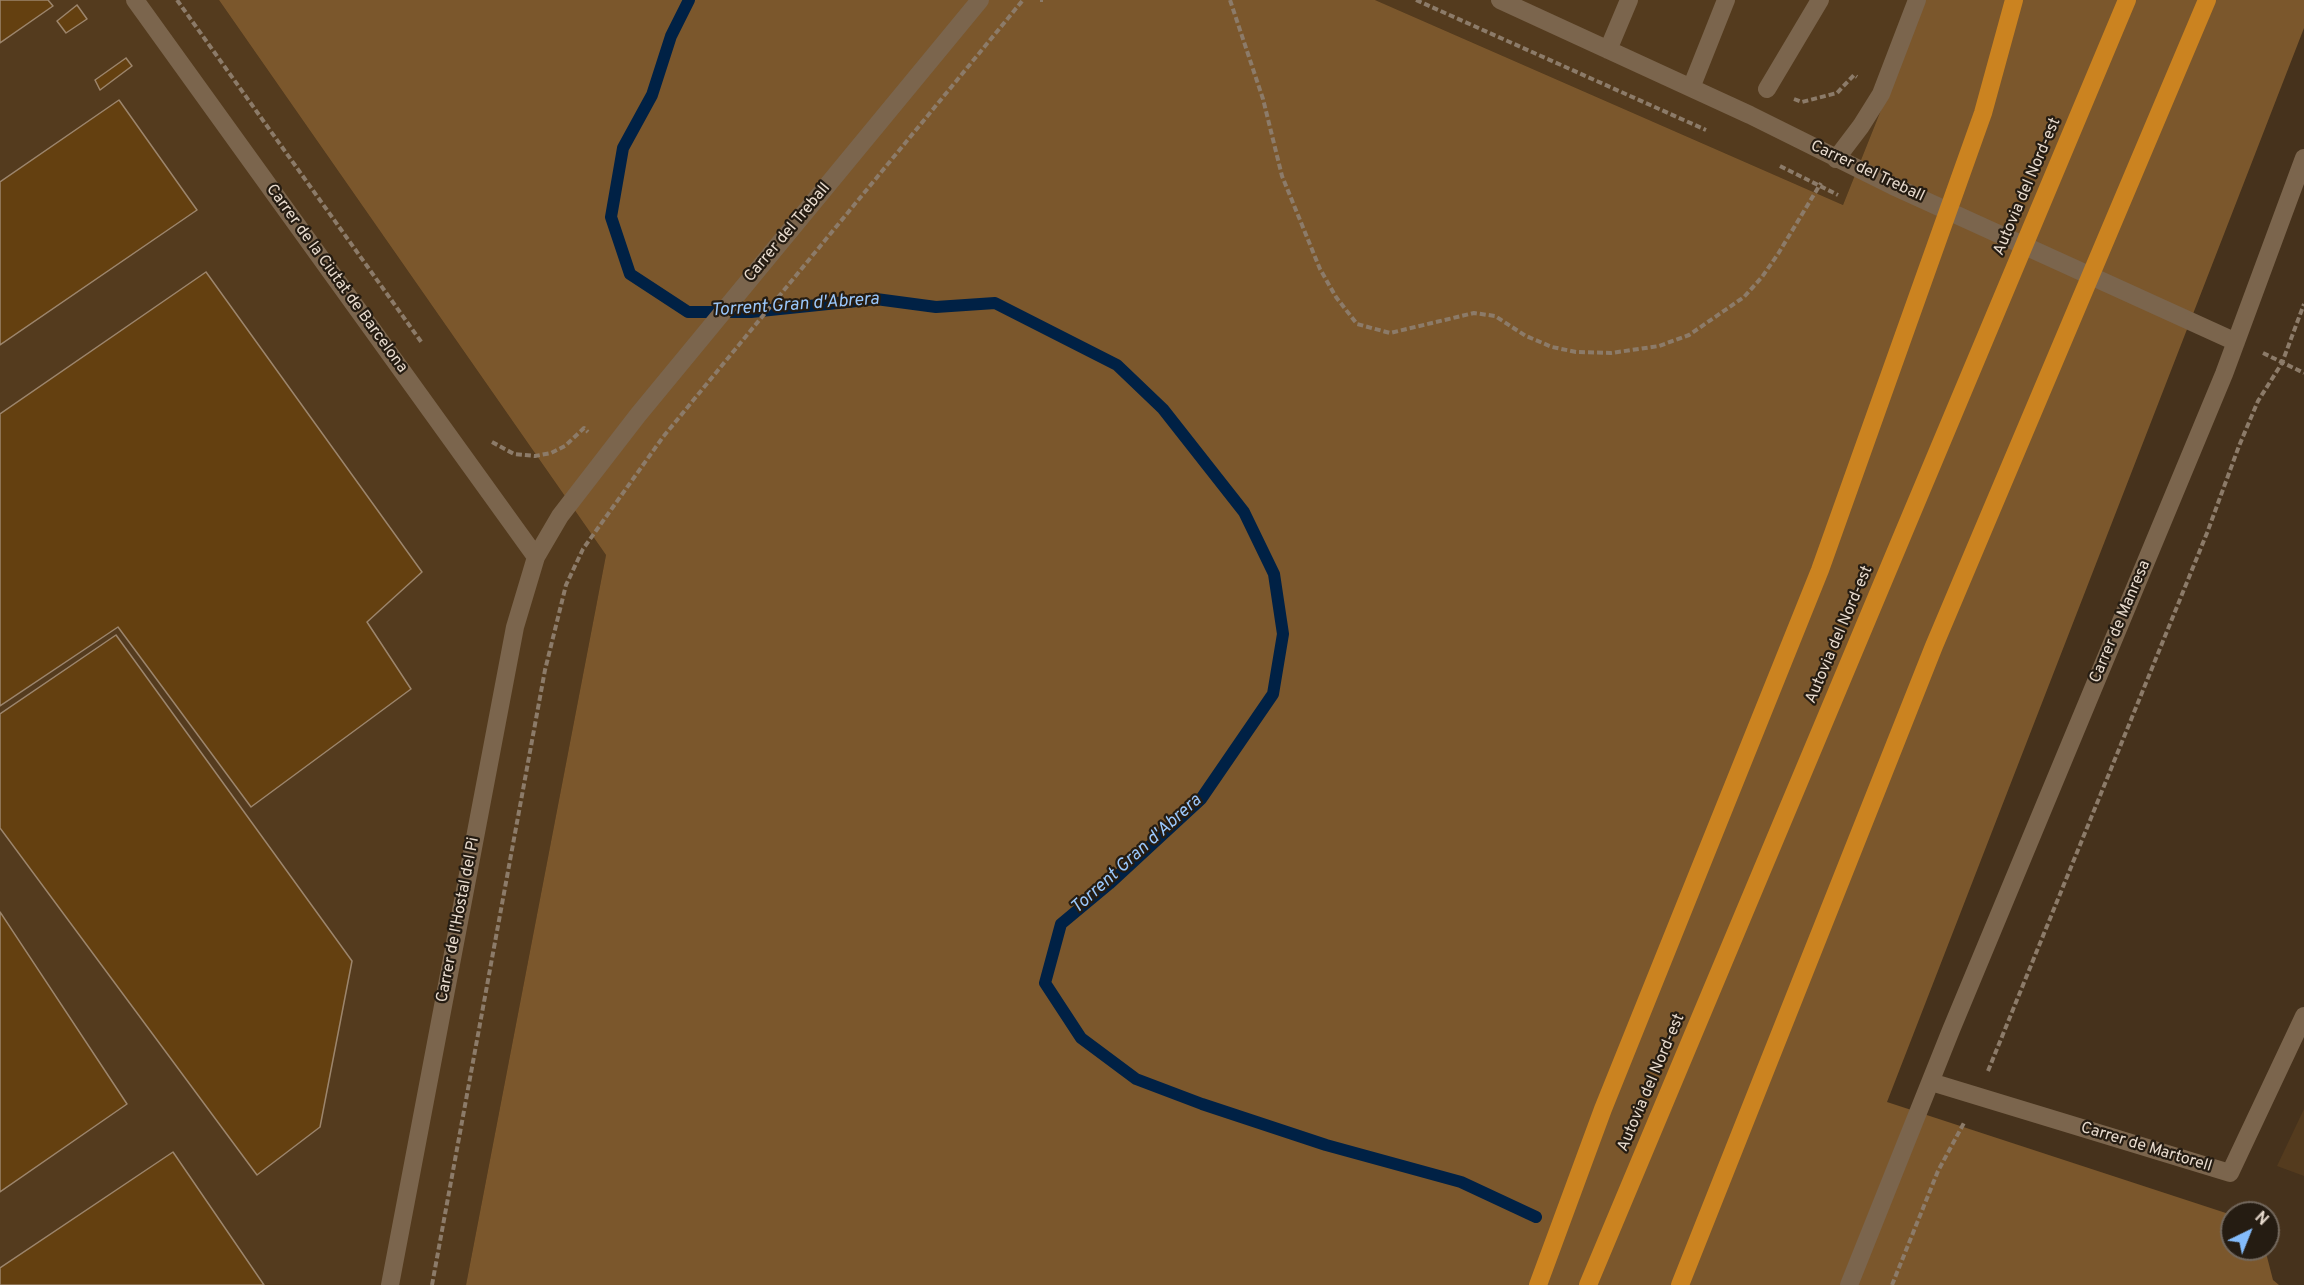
<!DOCTYPE html>
<style>
body{margin:0}
#map{position:relative;width:2304px;height:1285px;overflow:hidden;background:#46321c;font-family:Overpass,sans-serif}
canvas{display:block}
.north{position:absolute;left:2220px;top:1201px;width:60px;height:60px;box-sizing:border-box;background:#251c12;border:2px solid #73685d;border-radius:50%;rotate:43deg;font-size:16px;font-weight:700;line-height:24px;text-align:center;color:#e8dbce}
.north::after{content:'';display:block;margin:auto;width:21px;height:27px;background:#84bcfb;clip-path:polygon(50% 0,100% 100%,50% 72%,0 100%)}
</style>
<div id="map">
<canvas width="2304" height="1285"></canvas>
<div class="north">N</div>
</div>
<script>
const ctx = document.querySelector('canvas').getContext('2d');
ctx.lineJoin = 'round';
function fillPath(path, color) { ctx.fillStyle = color; ctx.fill(path, 'evenodd'); }
const shape = rows => new Path2D(rows.map(r => 'M' + r).join(''));
function stroke(path, color, width, dash) { ctx.strokeStyle = color; ctx.lineWidth = width; ctx.lineCap = dash ? 'butt' : 'round'; ctx.setLineDash(dash || []); ctx.stroke(path); }
function drawText(font, color, halo, rows, align = 'center') {
  ctx.font = font + ' Overpass,sans-serif'; ctx.lineWidth = 4.5; ctx.setLineDash([]); ctx.textBaseline = 'middle'; ctx.strokeStyle = halo; ctx.fillStyle = color; for (const [text, x, y, turn = 0] of rows) {
    ctx.save(); ctx.translate(x, y); ctx.rotate((+turn || 0) * Math.PI / 180); ctx.textAlign = isNaN(turn) ? turn : align; if (halo) ctx.strokeText(text, 0, 0); ctx.fillText(text, 0, 0); ctx.restore();
  }
}
const built = shape([
 [0,0,219,0,606,555,466,1285,0,1285],
 [1375,0,1925,0,1843,205],
 [2304,1109,2304,1176,2277,1166]
]);
const green = shape([
 [219,0,1375,0,1843,205,1925,0,2304,0,2304,28,1887,1102,2232,1215,2232,1249,2265,1249,2273,1280,2279,1285,466,1285,606,555]
]);
const stream = shape([
 [689,0,671,36,652,95,623,148,611,217,630,274,688,312,751,312,876,299,936,307,995,303,1117,365,1163,409,1244,512,1274,574,1283,634,1273,694,1201,799,1109,884,1061,924,1045,983,1081,1038,1136,1079,1202,1104,1326,1145,1461,1182,1536,1217]
]);
const building = shape([
 [0,0,48,0,53,6,0,43,0,0],
 [77,5,87,19,66,33,57,21,77,5],
 [126,58,132,66,100,90,95,80,126,58],
 [119,100,197,210,0,345,0,182,119,100],
 [206,272,422,572,367,622,411,689,251,807,118,627,0,706,0,414,206,272],
 [116,635,352,961,320,1127,257,1175,0,828,0,714,116,635],
 [0,912,127,1104,0,1192,0,912],
 [173,1152,264,1285,0,1285,0,1268,173,1152]
]);
const path = shape([
 [177,0,422,343],
 [1040,0,1043,0],
 [1230,0,1263,99,1282,176,1320,269,1336,297,1357,324,1390,333,1474,313,1495,316,1526,336,1552,347,1576,352,1611,353,1659,346,1689,335,1744,297,1762,277,1778,254,1821,183],
 [1416,0,1706,130],
 [1794,99,1802,102,1837,93,1854,75,1857,77],
 [1780,166,1838,195],
 [2263,353,2304,373],
 [492,442,514,454,535,456,551,453,565,446,584,428,588,432],
 [1988,1071,2207,533,2239,446,2258,401,2282,363,2304,304],
 [432,1285,545,670,566,585,583,549,663,437,1023,0],
 [1892,1285,1938,1171,1965,1121]
]);
const minor = shape([
 [135,0,536,557],
 [1500,0,1750,115,1893,186,2236,342],
 [1608,50,1629,0],
 [1691,88,1726,0],
 [1767,89,1820,0],
 [1836,159,1861,126,1881,94,1917,0],
 [1931,1082,2230,1173,2304,1016],
 [390,1285,515,627,536,557,560,516,638,415,980,0],
 [1849,1285,1951,1030,2224,374,2304,158]
]);
const highway = shape([
 [1538,1285,1603,1109,1820,570,1983,113,2014,0],
 [1588,1285,2127,0],
 [1680,1285,1934,646,2207,0]
]);
const streetNames = [
 ["Carrer del Treball",1867,172,25],
 ["Autovia del Nord-est",2028,187,-67],
 ["Carrer del Treball",788,233,-50],
 ["Carrer de la Ciutat de Barcelona",336,279,54],
 ["Carrer de Manresa",2121,622,-67],
 ["Autovia del Nord-est",1840,635,-67],
 ["Carrer de l'Hostal del Pi",459,920,-79],
 ["Autovia del Nord-est",1652,1083,-67],
 ["Carrer de Martorell",2146,1148,17]
];
const waterNames = [
 ["Torrent Gran d'Abrera",795,306,-4],
 ["Torrent Gran d'Abrera",1137,855,-42]
];
fillPath(built, '#543b1e');
fillPath(green, '#7b572c');
stroke(stream, '#002145', 12);
fillPath(building, '#644010');
stroke(building, '#9c856c', 1.5);
stroke(path, '#8c7b69', 4, [6, 3]);
stroke(minor, '#7b654d', 18);
stroke(highway, '#cb8320', 18);
drawText('16px', '#e8dbce', '#251c12', streetNames);
drawText('italic 18px', '#9ac7fb', '#251c12', waterNames);
</script>
